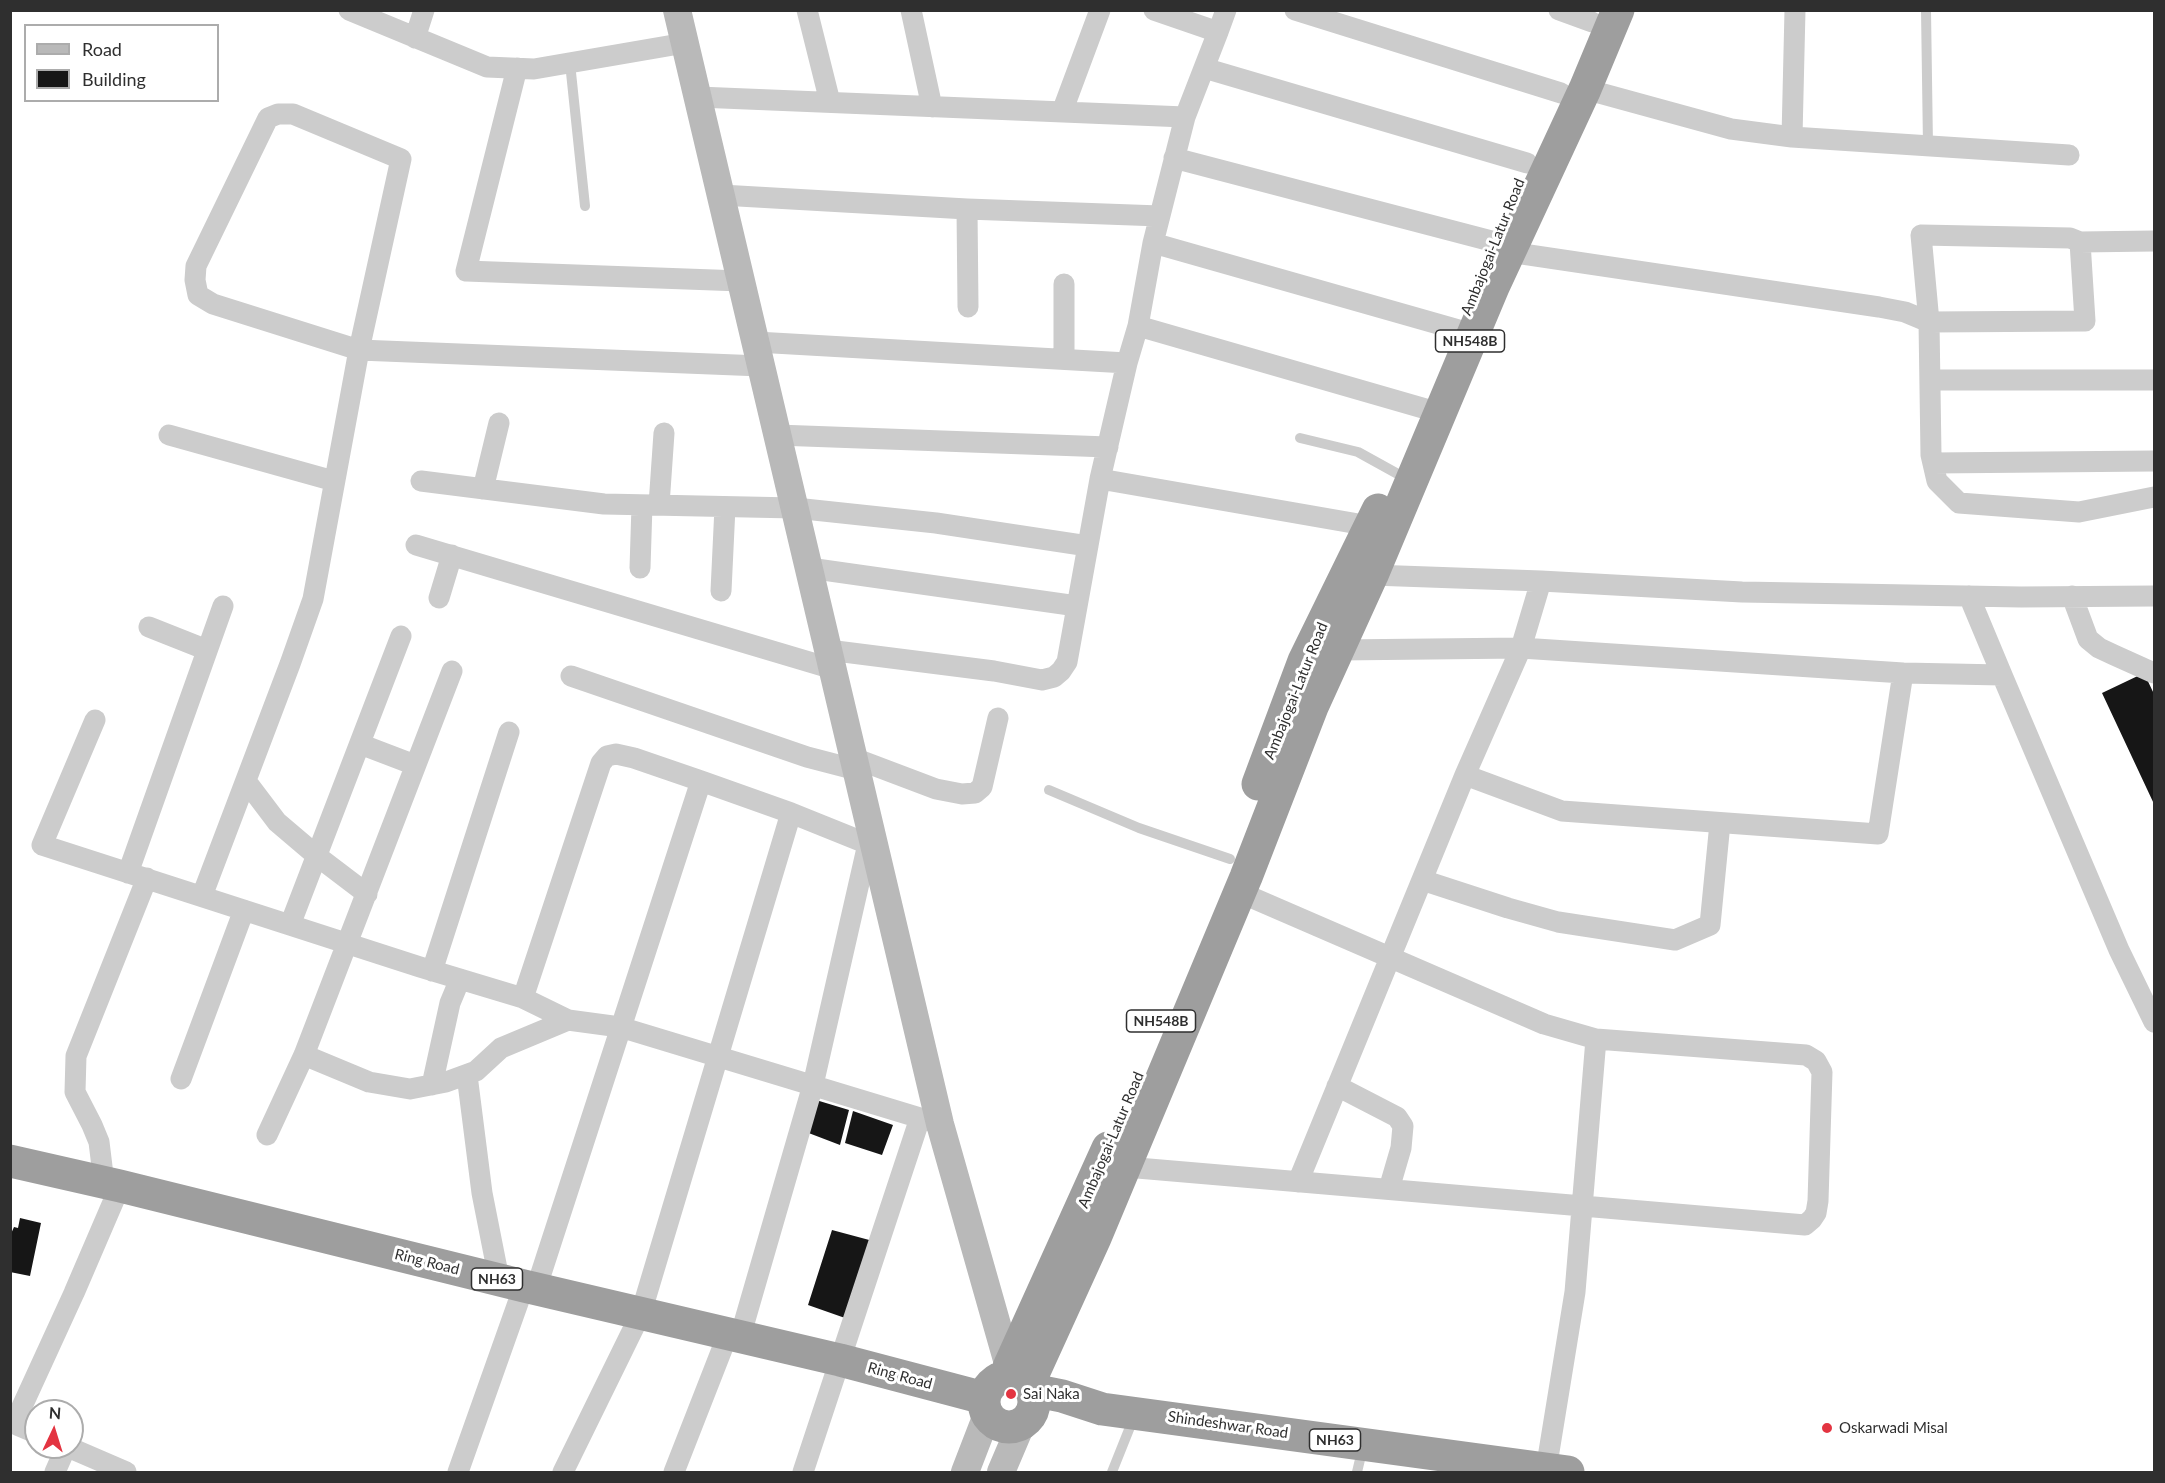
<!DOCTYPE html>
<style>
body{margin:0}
#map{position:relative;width:2165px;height:1483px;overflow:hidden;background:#fff;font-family:Lato,sans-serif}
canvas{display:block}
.frame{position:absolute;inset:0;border:12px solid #2f2f2f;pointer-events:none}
.legend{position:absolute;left:24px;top:24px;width:195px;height:78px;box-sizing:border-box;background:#fff;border:2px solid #acacac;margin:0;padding:8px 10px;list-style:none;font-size:18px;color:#2f2f2f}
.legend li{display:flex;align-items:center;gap:12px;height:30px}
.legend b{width:30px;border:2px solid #acacac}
.north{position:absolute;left:24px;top:1399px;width:60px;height:60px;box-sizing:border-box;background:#fff;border:2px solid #acacac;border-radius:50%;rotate:4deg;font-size:16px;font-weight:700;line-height:24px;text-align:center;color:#2f2f2f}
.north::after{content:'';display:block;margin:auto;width:21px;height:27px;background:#e33441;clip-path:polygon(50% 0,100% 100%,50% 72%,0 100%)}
</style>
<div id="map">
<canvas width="2165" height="1483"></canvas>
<div class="frame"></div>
<ul class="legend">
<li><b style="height:8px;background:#b9b9b9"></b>Road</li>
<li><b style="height:16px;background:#161616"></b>Building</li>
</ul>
<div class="north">N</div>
</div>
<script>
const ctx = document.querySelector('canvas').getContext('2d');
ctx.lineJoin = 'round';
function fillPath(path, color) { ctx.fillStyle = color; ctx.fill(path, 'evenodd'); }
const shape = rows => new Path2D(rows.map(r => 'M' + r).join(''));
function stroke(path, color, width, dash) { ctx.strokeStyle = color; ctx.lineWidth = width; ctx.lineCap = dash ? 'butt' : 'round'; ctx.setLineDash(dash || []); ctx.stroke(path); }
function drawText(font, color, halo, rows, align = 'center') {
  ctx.font = font + ' Lato,sans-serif'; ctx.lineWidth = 6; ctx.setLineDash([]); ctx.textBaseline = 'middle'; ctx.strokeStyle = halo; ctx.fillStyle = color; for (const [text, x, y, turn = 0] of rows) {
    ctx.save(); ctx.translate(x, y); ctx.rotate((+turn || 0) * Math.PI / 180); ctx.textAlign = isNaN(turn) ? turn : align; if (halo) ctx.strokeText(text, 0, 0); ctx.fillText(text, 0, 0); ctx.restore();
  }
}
const building = shape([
 [2144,673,2154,694,2154,804,2102,693],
 [816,1100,849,1110,840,1145,806,1132],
 [853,1111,893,1125,882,1155,845,1143],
 [20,1218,41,1223,30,1276,10,1272,10,1236,14,1227,18,1228],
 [832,1230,873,1241,845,1318,808,1305]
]);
const service = shape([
 [1926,10,1928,146],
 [570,63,585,206],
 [1300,438,1358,452,1396,473],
 [1049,790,1139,828,1230,859],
 [1112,1472,1134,1417],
 [1357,1472,1363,1447]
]);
const minor = shape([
 [349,10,487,67,534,69,685,43],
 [807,10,830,102],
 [911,10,932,107],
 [1154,10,1218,32,1185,117],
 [1295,10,1561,93],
 [1559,10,1592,22],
 [1218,32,1226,10],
 [415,38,424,10],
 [517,68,466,271,741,281],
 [1204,68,1527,163],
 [1585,89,1731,129,1792,137,2069,155],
 [698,97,1185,117,1153,243,1138,326,1127,363,1100,479,1067,662,1061,671,1054,677,1042,680,994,671,828,650],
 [1062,112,1100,10],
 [1792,137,1795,10],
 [1174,158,1495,242],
 [721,195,967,209,1160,216],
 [967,209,968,307],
 [2080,242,2154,241],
 [1153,243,1459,330],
 [1509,252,1879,307,1905,312,1929,322,1921,235,2070,238,2080,242,2085,321,1929,322,1931,455,1937,481,1959,503,2079,512,2154,497],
 [1064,284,1064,359],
 [1138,326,1426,409],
 [756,342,1127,363],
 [1930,380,2154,380],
 [169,435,334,481],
 [777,435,1108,447],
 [1933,463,2154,461],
 [1100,479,1370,526],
 [421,481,604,504,795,508,936,523,1088,546],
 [483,489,499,423],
 [659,505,664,433],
 [416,545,833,669],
 [640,568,642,505],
 [809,568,1077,606],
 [1372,575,1541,581,1742,592,2021,597,2154,596],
 [721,591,725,507],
 [1969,596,2002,675],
 [2072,596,2088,639,2099,648,2114,655,2154,673],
 [439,598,452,555],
 [149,627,207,650],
 [1330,645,1339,650,1521,648,1903,673,1878,834,1562,811,1465,775],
 [1903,673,2002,675,2119,950,2154,1022],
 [571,676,807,757,857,770],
 [95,720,42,845,420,967,523,998,568,1020,620,1027,940,1124],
 [360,744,415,765],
 [854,758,936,789,962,794,975,793,982,787,998,718],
 [246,781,277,822,317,856,367,894],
 [128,873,223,606],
 [1422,880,1508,908,1558,922,1675,940,1710,925,1720,823],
 [202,896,290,664,313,599,359,350,401,159,293,114,278,114,268,118,196,266,195,280,198,295,213,304,359,350,761,366],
 [290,925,401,636],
 [432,971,509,732],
 [523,998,601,763,607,756,616,754,634,758,701,781,791,813,868,844],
 [304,1055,369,1082,410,1089,446,1082,476,1071,501,1048,568,1020],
 [467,1075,482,1193,499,1279],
 [181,1079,244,910],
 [432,1085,450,1003,460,979],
 [1337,1086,1397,1117,1403,1126,1401,1148,1389,1189],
 [267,1135,304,1055,452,671],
 [1114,1166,1805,1225,1812,1219,1816,1213,1818,1201,1822,1072,1816,1061,1806,1055,1596,1039,1544,1024,1239,892],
 [1298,1182,1465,775,1521,648,1541,581],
 [104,1183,99,1142,92,1125,75,1092,76,1056,147,878],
 [536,1289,701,781],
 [740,1337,813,1085,870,835],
 [10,1422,36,1433],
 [14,1424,74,1293,120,1186],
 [68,1447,126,1472],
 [1546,1470,1575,1292,1596,1039],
 [55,1472,66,1447],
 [458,1472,524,1286],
 [563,1472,641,1313,791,813],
 [674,1472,728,1334],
 [803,1472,920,1118]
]);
const secondary = shape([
 [677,10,940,1124,1009,1367],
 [965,1472,987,1415],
 [1001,1472,1021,1425]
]);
const trunk = shape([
 [1258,784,1304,661,1378,510],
 [10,1161,120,1186,524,1286,840,1360,984,1398],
 '984 1402a25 25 0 1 1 50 0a25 25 0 1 1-50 0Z',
 [1007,1377,1009,1367,1108,1148],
 [1028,1385,1095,1238,1246,877,1312,707,1372,575,1493,287,1585,89,1618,10],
 [1032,1390,1062,1396,1102,1409,1568,1472]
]);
const markers = [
 [1011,1394,6,"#e33441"],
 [1827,1428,6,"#e33441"]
];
const shields = [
 [1470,341,69],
 [1161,1021,69],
 [497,1279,51],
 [1335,1440,51]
];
const shieldNames = [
 ["NH548B",1470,341],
 ["NH548B",1161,1021],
 ["NH63",497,1279],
 ["NH63",1335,1440]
];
const streetNames = [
 ["Ambajogai-Latur Road",1493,247,-68],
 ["Ambajogai-Latur Road",1296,691,-68],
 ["Ambajogai-Latur Road",1111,1140,-67],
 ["Ring Road",427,1262,14],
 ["Ring Road",900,1376,15],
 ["Shindeshwar Road",1228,1425,8]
];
const poiNames = [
 ["Sai Naka",1023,1394],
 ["Oskarwadi Misal",1839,1428]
];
fillPath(building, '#161616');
stroke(service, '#ccc', 10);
stroke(minor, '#ccc', 21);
stroke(secondary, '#b9b9b9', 28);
stroke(trunk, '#9e9e9e', 33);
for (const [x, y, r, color] of markers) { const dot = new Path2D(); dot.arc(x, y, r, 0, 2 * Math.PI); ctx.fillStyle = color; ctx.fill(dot); stroke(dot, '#fff', 2); }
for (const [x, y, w] of shields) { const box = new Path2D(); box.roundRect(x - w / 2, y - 11, w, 22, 4.5); ctx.fillStyle = '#fff'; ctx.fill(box); stroke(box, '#2f2f2f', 1.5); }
drawText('bold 14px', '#2f2f2f', null, shieldNames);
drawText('15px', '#2f2f2f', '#fff', streetNames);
drawText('15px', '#2f2f2f', '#fff', poiNames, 'left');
</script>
